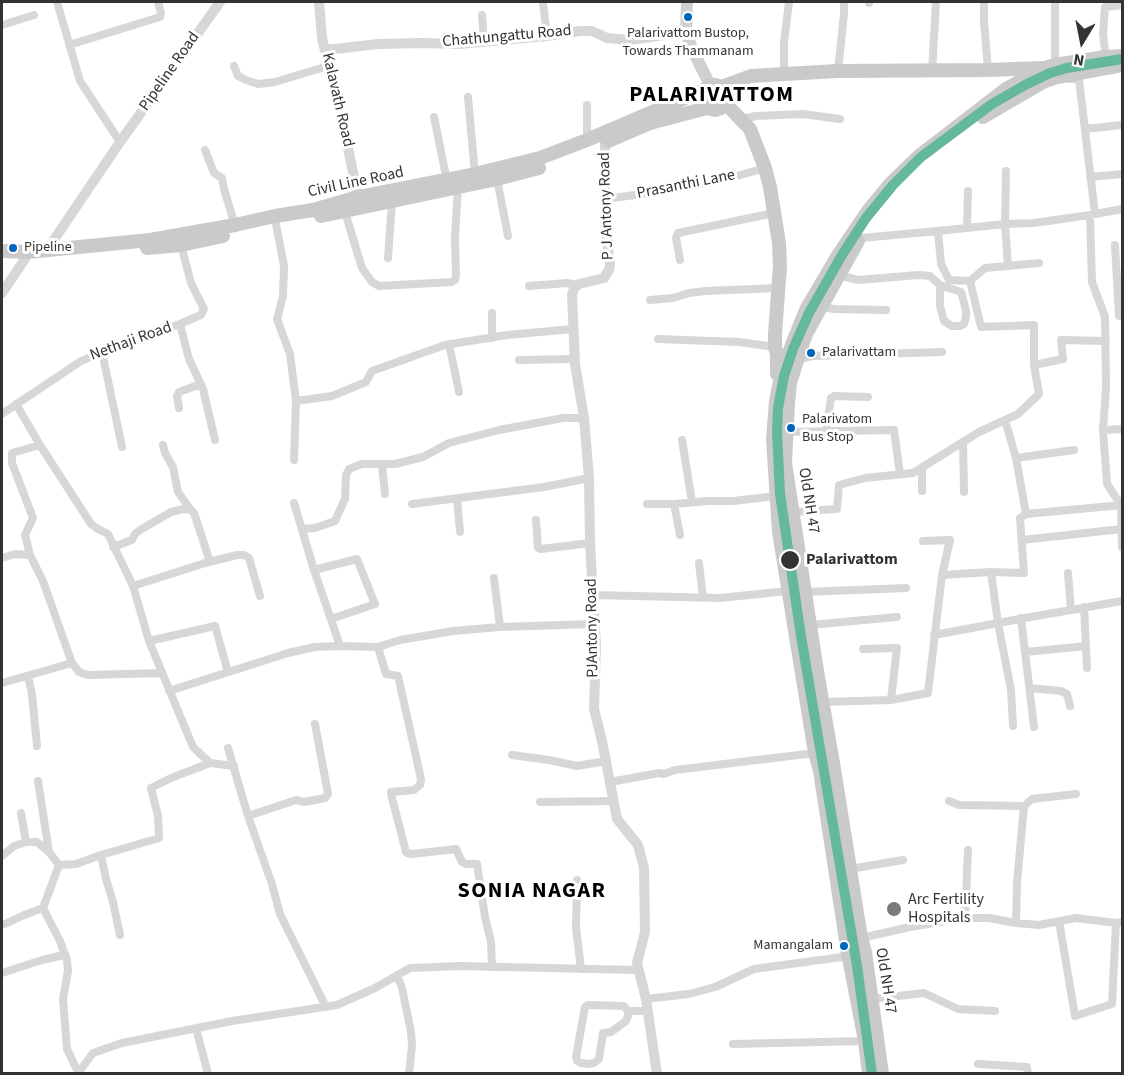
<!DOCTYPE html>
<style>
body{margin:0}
#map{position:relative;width:1124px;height:1075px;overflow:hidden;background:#fff;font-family:"Source Sans 3",sans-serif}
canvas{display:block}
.frame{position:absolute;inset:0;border:3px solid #333;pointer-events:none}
.north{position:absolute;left:1052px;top:12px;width:60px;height:60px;-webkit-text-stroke:4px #fff;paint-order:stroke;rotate:190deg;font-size:16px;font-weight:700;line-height:24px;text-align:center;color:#333}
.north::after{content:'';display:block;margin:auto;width:21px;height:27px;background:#333;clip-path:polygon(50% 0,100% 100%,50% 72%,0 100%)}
</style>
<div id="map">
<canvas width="1124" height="1075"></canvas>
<div class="frame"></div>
<div class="north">N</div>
</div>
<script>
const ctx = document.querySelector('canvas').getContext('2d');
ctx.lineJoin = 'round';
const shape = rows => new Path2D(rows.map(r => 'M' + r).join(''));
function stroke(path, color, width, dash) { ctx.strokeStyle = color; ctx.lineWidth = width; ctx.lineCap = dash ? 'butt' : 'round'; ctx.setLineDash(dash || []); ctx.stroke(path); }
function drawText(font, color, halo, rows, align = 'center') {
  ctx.font = font + ' "Source Sans 3",sans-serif'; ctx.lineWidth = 6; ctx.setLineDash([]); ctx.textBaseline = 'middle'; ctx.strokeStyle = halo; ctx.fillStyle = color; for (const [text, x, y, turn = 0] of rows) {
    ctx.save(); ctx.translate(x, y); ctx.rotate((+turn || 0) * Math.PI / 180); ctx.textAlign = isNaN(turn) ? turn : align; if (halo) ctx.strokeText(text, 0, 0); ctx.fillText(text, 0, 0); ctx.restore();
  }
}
const minor = shape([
 [57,2,80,81,120,142],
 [543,2,547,36],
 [984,2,984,21,988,70],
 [1055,2,1055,65],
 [869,3,869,2],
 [482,15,484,42],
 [2,25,34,15],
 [69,45,160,17,161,13,158,2],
 [1106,60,1103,34,1105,7,1122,5],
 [234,66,238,76,246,80,258,84,275,82,328,66],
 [838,71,844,14,844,2],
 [932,71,936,2],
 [784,74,784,42,789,2],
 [1070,79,1079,79,1095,214],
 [468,97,475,174],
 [587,105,587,140],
 [434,117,447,181],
 [738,117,747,118,756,116,803,114,840,119],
 [1085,129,1122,125],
 [205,150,214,173,222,178,224,189,235,225],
 [1006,171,1005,224,1008,266],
 [1090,177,1122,174],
 [497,179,508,236],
 [605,199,664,191,730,178,765,168],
 [345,212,362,268,372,282,379,286,452,282,455,280,456,275,455,239,458,187],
 [1090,215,1092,282,1105,317,1106,388,1103,430],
 [276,224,284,266,283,296,277,319,290,354,296,401,332,396,366,382,372,371,445,345,507,335,573,329],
 [967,228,968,191],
 [938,231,941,264,949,280,970,281,981,327,1034,325,1034,365],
 [861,238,938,231,1005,224,1034,223,1090,215,1122,209],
 [1115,245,1119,316],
 [388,258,392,202],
 [680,260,676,238,678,233,774,213],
 [838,275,858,280,918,275,930,276,940,285,961,292,966,310,966,317,964,324,960,326,952,326,944,321,940,306,940,285],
 [970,281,985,268,1039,263],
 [529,286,567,283,577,285],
 [650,300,673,298,689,293,705,291,778,288],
 [821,307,834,309,886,310],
 [180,324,189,359,203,389,215,440],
 [492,338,492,313],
 [658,339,739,342,775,347],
 [449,344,459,392],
 [102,352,122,447],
 [519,360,575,359],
 [798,360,813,356,942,352],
 [179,408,177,396,179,392,201,384],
 [2,414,81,361,130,341,180,324,201,315,204,309,191,283,181,245],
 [1005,420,1016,458,1026,514,1020,518,1024,573,991,572,998,623,1011,690,1013,726],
 [1122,429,1103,430,1107,484,1121,505,1122,547],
 [786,432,894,430,900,474],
 [826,432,831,398,834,396,868,397],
 [682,440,692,502],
 [963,442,964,492],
 [40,445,91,524,98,529,108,534,133,586,149,641,193,747,210,763,234,766],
 [163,445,165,453,173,467,178,492,191,510],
 [1016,458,1074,450],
 [294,460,296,401],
 [382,464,385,494],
 [922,468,922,491],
 [457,499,460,532],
 [294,503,314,570,340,646,378,647,400,640,453,631,500,627,594,624],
 [412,504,544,487,589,478],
 [647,504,674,504],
 [793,512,837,509,839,485,865,478,913,473,979,432,1018,414,1039,394,1034,365,1063,359,1061,340,1106,341],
 [1026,514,1122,505],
 [536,520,538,548,541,549,590,543],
 [302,529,315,528,335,521,345,499,346,475,349,469,362,464,395,464,423,457,449,443,499,430,563,418,584,418],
 [680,535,674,504,709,501,733,501,776,496],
 [1022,540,1122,529],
 [923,541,950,540,942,575],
 [113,547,132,540,135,534,140,530,171,512,183,509,191,510,194,513,210,562],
 [2,558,15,554,30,555],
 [699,563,703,598],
 [314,570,357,559,375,604,331,619],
 [1068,573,1071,610],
 [494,578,500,627],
 [133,586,205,563,237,555,244,555,249,558,260,596],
 [805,592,906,588],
 [593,595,720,598,788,591],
 [1084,607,1087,668],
 [1021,618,1034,727],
 [810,625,897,617],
 [934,635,1025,618,1122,601],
 [149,641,215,626,228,672],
 [378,647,386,674,398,676,421,779,420,785,414,790,391,792,391,794,406,852,407,853,412,854,456,849,462,862,466,864,477,864,485,917,491,942,492,967],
 [863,649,897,648,891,700],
 [1026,652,1086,646],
 [72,663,79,672,88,675,162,673],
 [28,676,32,694,37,746],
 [2,683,72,663,43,581,30,555,25,535,33,518,12,463,12,453,40,445,16,404],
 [1030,688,1061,691,1067,694,1070,706],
 [169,691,288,653,315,647,340,646],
 [823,702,891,700,928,693,942,575,991,572],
 [228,748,248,816,272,884,280,914,326,1007],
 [512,755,549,760,577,766,606,761],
 [38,781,49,852],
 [610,782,659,773,664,774,675,770,815,753],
 [949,801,959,805,1024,806,1032,799,1076,794],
 [540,802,614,801],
 [21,813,26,842],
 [248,816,296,800,304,802,325,798,328,794,315,724],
 [101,855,106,879,113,902,120,935],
 [2,856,14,846,26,842,37,842,49,852,59,865],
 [850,869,903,860],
 [577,880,576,927,581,969],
 [43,908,59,865,76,864,101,855,159,838,158,816,151,788,171,778,210,763],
 [965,918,968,850],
 [1059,921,1075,1016,1112,1004,1116,923],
 [1016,923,1017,883,1024,806],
 [2,924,5,924,24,915,43,908,49,920,60,941,67,960,68,971,63,999,67,1049,79,1074],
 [861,938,910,927,965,918,989,918,1016,923,1039,925,1076,918,1116,923,1122,922],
 [2,973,42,960,64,955],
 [397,975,402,988,411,1032,412,1046,409,1074],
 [646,999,689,994,715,987,754,969,842,957,848,953],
 [872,999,924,993,958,1009,995,1011],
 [628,1011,628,1016,626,1021,611,1032,603,1033,599,1059,594,1063,588,1064,581,1063,577,1061,576,1057,585,1007,588,1005,624,1006,628,1011,648,1011],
 [196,1028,208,1074],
 [733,1044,865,1041],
 [978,1064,1027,1067,1028,1074],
 [79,1072,93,1053,122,1043,232,1021,337,1005,375,988,410,968,459,966,638,970]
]);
const tertiary = shape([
 [319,2,322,38,346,138,358,197],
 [325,50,378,44,422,43,459,44,547,36,580,31,592,31,607,38,630,40,686,32],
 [605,142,605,226,610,264,609,270,604,278,579,284,574,288,572,295,575,364,584,418,589,478,590,543,596,646,594,709,602,741,617,819,638,845,644,868,645,932,637,963,646,999,657,1074],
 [47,250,120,142,220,2],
 [2,293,25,259]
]);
const secondary = shape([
 [687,2,686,32,692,49,710,85]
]);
const primary = shape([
 [721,87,751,76,784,74,838,71,988,70,1041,68],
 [725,103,750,129,765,168,770,187,779,243,780,266,775,334,775,347,777,354,777,374],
 [983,117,1043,82,1057,77,1122,65],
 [608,141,650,123,707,108],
 [321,216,497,179,539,168],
 [858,241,821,307,806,334,800,351,790,383,788,403,785,463,817,671,834,769,861,938,865,952,882,1074],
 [147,248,181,245,223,236],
 [2,251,28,252,150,240,235,225,275,216,313,210,358,197,475,174,540,158,587,140,704,90,710,85,716,85,721,87,725,92,726,98,725,103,721,108,715,110,707,108,702,103,701,96,704,90],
 [869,1074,865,1041,848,953,820,771,815,753,779,532,773,439,776,401,781,376,793,342,807,308,837,257,868,211,891,183,919,156,1006,89,1045,68,1055,65,1105,57,1122,56]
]);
const metro1 = shape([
 [872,1074,857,966,801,636,780,494,777,432,778,408,784,376,793,349,809,313,842,255,866,218,893,185,921,157,992,104,1025,85,1050,73,1067,68,1122,59]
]);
const markers = [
 [688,17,5,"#0065bd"],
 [13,248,5,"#0065bd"],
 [811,353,5,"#0065bd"],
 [791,428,5,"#0065bd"],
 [790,560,10,"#333"],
 [894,909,8,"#7a7a7a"],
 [844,946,5,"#0065bd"]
];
const busNames = [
 ["Palarivattom Bustop,",688,34,"center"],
 ["Towards Thammanam",688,52,"center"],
 ["Pipeline",24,248],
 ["Palarivattam",822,353],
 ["Palarivatom",802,420],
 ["Bus Stop",802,438],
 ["Mamangalam",833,946,"right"]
];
const streetNames = [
 ["Chathungattu Road",507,37,-5],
 ["Pipeline Road",170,72,-55],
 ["Kalavath Road",337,100,77],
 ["Civil Line Road",356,183,-12],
 ["Prasanthi Lane",686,185,-11],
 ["P J Antony Road",607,206,-92],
 ["Nethaji Road",131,342,-20],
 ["Old NH 47",808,501,81],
 ["PJAntony Road",593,628,-91],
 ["Old NH 47",885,981,81]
];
const stopNames = [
 ["Palarivattom",806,560]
];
const poiNames = [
 ["Arc Fertility",908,900],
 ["Hospitals",908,918]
];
const districtNames = [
 ["PALARIVATTOM",712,96],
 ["SONIA NAGAR",532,892]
];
stroke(minor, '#d7d7d7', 8);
stroke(tertiary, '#d7d7d7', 10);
stroke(secondary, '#d0d0d0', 12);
stroke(primary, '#cacaca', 14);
stroke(metro1, '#64b89c', 10);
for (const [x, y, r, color] of markers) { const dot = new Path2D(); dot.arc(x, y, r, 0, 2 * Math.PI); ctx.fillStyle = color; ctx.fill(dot); stroke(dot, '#fff', 2); }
drawText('14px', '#333', '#fff', busNames, 'left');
drawText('16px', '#333', '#fff', streetNames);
drawText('bold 16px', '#333', '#fff', stopNames, 'left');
drawText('16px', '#333', '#fff', poiNames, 'left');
ctx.letterSpacing = '1.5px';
drawText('bold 22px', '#000', '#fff', districtNames);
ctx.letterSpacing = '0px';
</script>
